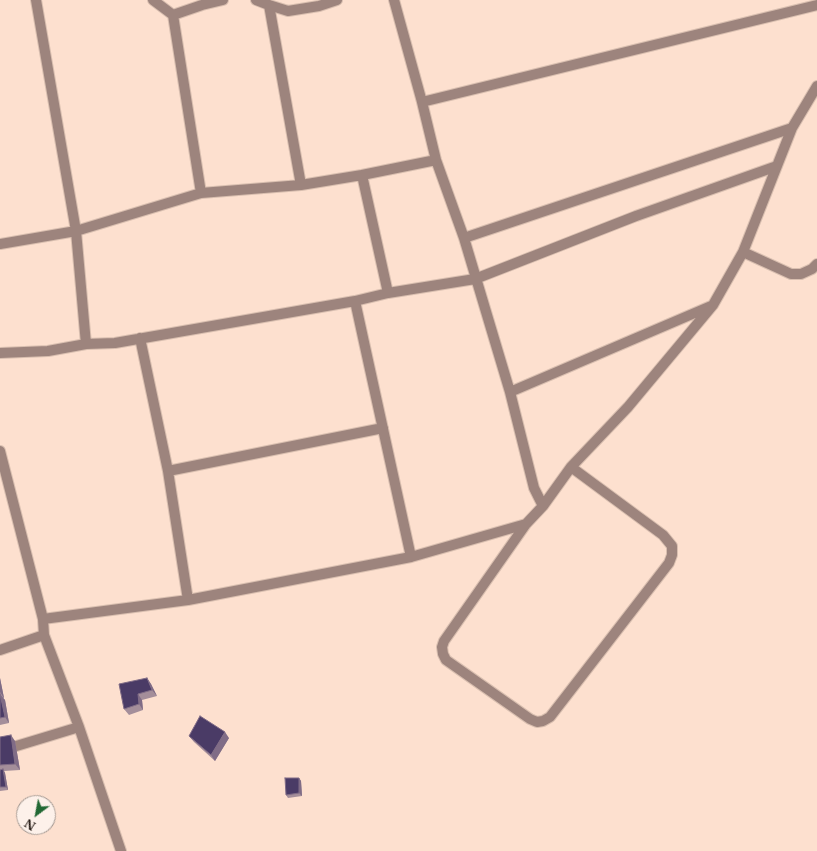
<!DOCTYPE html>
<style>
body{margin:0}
#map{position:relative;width:817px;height:851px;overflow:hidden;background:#fde0cf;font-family:"Libre Baskerville",serif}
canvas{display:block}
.north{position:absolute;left:16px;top:795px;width:40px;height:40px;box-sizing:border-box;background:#fdf1ea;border:1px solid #a39891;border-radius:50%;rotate:212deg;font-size:11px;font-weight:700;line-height:16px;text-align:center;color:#1c120c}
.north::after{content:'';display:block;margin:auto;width:14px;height:18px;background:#226834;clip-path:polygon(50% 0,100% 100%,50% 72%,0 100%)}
</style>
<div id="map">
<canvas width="817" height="851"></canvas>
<div class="north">N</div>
</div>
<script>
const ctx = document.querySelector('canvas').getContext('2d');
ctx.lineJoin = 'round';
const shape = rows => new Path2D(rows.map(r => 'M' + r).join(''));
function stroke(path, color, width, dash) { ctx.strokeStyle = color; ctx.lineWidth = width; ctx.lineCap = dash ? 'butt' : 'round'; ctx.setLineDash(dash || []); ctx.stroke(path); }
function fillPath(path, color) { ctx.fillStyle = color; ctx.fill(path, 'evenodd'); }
const minor = shape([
 [36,0,76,231,86,344],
 [153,0,173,15,201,193],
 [256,0,269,5],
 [394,0,422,102,817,5],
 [173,15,202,5,223,0],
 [422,102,436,160,464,238,510,392,534,488,543,506],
 [362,175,388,293],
 [301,185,269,5,288,11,319,6,337,0],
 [464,238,792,128],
 [0,244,76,231,201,193,301,185,362,175,436,160],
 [743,252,791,274,801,274,812,269,817,264],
 [355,301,411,557],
 [140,338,168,471,383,428],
 [0,353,48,351,86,344,115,343,355,301,388,293,475,279,636,216,777,166],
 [510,392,711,306],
 [0,451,43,619,44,635,79,727,121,851],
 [571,467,663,535,672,546,672,555,669,563,550,717,543,721,537,722,530,719,446,660,443,654,442,647,444,641,526,524,543,506,571,467,628,407,713,305,743,252,792,128,817,86],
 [168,471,188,600,411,557,526,524],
 [43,619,188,600],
 [0,650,44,635],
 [0,751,79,727]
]);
const wall = shape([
 [0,678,4,698,3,698,5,700,9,723,0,725],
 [147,678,151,684,157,696,142,700,143,710,129,715,124,709],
 [189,736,229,738,215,761,194,742],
 [0,737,15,741,20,770,4,771,5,773,8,790,0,791],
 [299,778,301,781,302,796,288,798,286,795]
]);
const shadedWall = shape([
 [0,678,4,698,0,692],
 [147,678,151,684,157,696,152,690],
 [0,694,5,700,9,723,5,717],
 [138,694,142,700,143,710,139,704],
 [225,732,229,738,215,761,211,755],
 [11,735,15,741,20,770,15,764],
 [3,769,5,773,8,790,6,787],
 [299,778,301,781,302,796,299,793]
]);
const building = shape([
 [147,678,152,690,138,694,139,704,124,709,119,684,147,678],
 [0,694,5,717,0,718,0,694],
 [200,716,225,732,211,755,189,736,200,716],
 [11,735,15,764,0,765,0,737,11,735],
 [3,769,6,787,0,787,0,770,3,769],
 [285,778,299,778,299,793,286,795,285,778]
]);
stroke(minor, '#d9bfb0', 12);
stroke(minor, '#9d847d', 10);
fillPath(wall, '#a48e9a');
fillPath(shadedWall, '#806c86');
fillPath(building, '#4a3b66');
stroke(building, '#806c86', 1);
</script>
